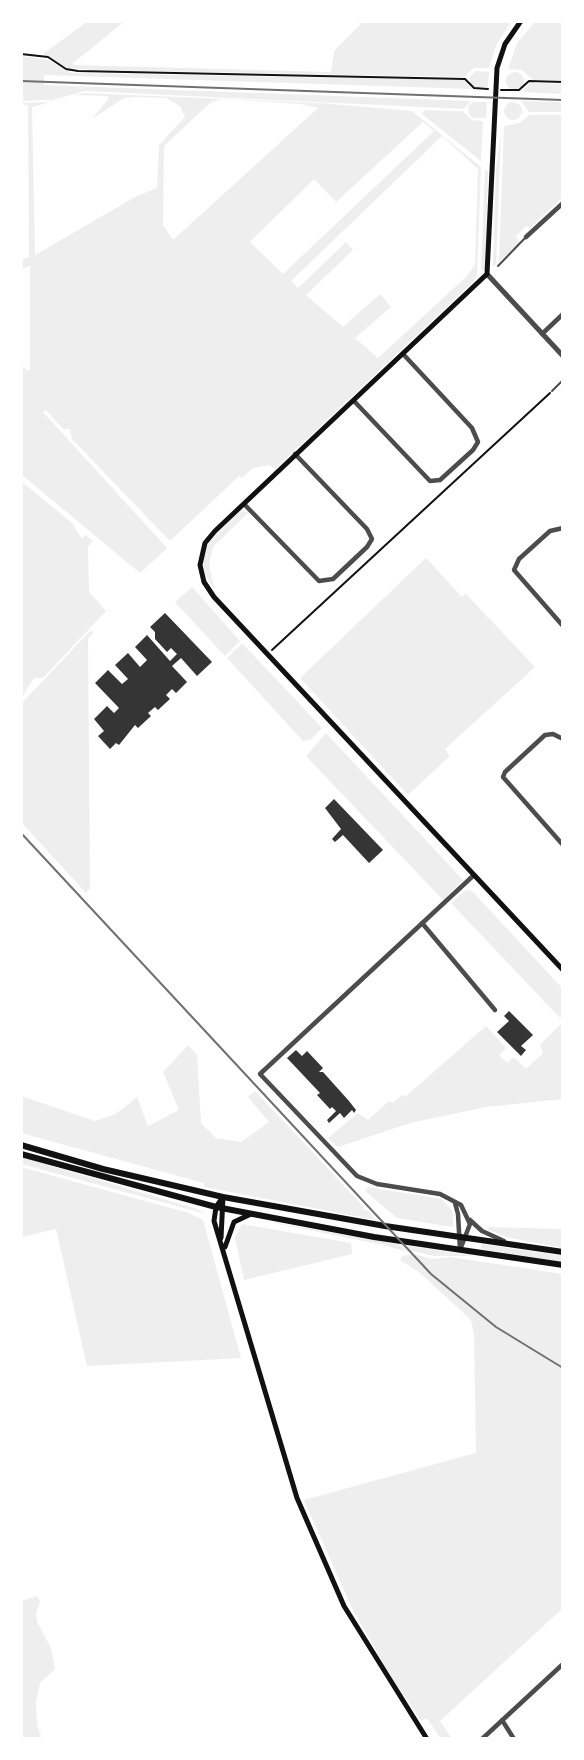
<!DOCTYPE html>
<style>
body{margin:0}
#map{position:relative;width:584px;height:1760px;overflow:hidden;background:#fff;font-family:"Source Sans 3",sans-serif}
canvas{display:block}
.frame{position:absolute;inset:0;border:23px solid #fff;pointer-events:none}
</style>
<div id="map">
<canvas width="584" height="1760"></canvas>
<div class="frame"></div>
</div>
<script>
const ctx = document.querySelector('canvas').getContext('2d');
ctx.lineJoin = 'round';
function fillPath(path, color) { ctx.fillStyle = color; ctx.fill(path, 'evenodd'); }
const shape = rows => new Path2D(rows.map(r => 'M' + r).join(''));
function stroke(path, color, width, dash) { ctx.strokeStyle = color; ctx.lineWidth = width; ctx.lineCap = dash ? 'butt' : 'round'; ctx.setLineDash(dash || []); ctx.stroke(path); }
const green = shape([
 [88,21,125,21,72,64,75,65,331,72,334,51,361,24,350,21,512,21,496,45,489,68,474,68,463,77,96,70,67,68,43,54],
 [536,21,563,21,563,81,533,80,522,70,508,69,517,43],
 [21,56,48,60,72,73,464,80,472,89,44,75,44,85,471,101,463,109,85,91,52,100,23,101],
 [476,71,489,72,488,87,474,87,470,83,470,76],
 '506 81a9 9 0 1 1 18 0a9 9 0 1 1-18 0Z',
 [530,83,563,84,563,94,522,92],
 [84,93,320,103,412,111,481,167,477,276,473,282,275,469,269,465,253,468,242,478,239,476,170,541,72,439,70,429,63,429,46,410,43,412,167,548,140,573,21,474,21,365,28,371,30,369,30,266,21,269,21,260,29,257,28,106,21,103,48,102],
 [76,95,107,96,109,98,92,119,124,98,136,97,166,98,180,106,185,117,159,145,157,188,135,197,35,255,32,107],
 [221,99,301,104,318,108,173,240,163,225,164,146,210,103],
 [423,122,434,131,283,274,250,242,314,179,336,202],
 [442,136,478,169,475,265,466,277,378,358,355,338,391,307,380,294,343,327,306,295,353,250,346,242,298,288,291,281],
 [521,101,563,102,563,112,529,112],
 [473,102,487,102,486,118,472,118,469,114,468,106],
 '504 111a9 9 0 1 1 18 0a9 9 0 1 1-18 0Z',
 [424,110,462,111,472,120,483,121,481,161,422,114],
 [529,115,563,115,563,197,530,228,526,226,516,236,520,243,499,262,504,126,520,123],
 [501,134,496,264,493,267,496,168],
 [485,169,488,172,485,270,481,270],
 [21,481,72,523,82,539,86,535,93,541,88,547,89,592,106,611,43,678,34,678,21,699],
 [240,511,249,512,213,547,209,565,215,590,205,575,203,559,207,545],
 [426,558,462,597,466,594,535,667,445,749,450,756,408,795,300,678],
 [192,587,240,641,225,656,175,602],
 [91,630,93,633,88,638,90,888,86,893,21,822,21,704],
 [242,643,322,728,311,739,303,741,227,658],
 [326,733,463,880,443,900,306,756],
 [466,890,472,891,563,989,563,1015,560,1018,451,903],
 [563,1022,563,1099,486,1107,410,1123,338,1147,328,1138,358,1113,368,1120,389,1101,392,1103,402,1095,405,1097,486,1026,506,1048,499,1055,507,1063,514,1057,526,1069,543,1053,540,1045],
 [188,1045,197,1055,201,1123,216,1138,241,1142,269,1122,248,1097,255,1091,363,1206,364,1211,366,1209,376,1220,204,1187,204,1183,21,1133,21,1096,95,1121,116,1114,137,1097,148,1126,179,1110,163,1072],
 [21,1157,197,1209,206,1214,21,1164],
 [21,1167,189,1213,203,1220,241,1358,87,1366,56,1229,21,1237],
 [368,1187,442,1199,452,1210,453,1224,452,1227,397,1218,365,1191],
 [254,1219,401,1245,408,1252,383,1245],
 [242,1224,351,1243,352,1254,244,1280,235,1238],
 [490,1227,563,1229,563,1248,510,1238,486,1229],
 [481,1244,563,1256,563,1262,481,1249],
 [405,1246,424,1248,475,1256,434,1256,411,1251],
 [414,1254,432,1259,450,1257,563,1274,563,1608,440,1721,452,1739,441,1739,427,1718,421,1721,386,1668,352,1608,304,1500,476,1453,474,1335,471,1320,419,1272,400,1260,402,1256],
 [37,1596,40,1602,36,1613,37,1622,51,1648,55,1669,40,1683,36,1702,37,1725,42,1739,21,1739,21,1601]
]);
const building = shape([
 [165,613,212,662,197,676,181,658,172,666,187,682,176,693,172,689,166,695,170,699,158,710,155,707,148,713,151,716,138,728,135,725,119,745,116,743,110,749,98,736,104,731,94,719,107,706,114,713,119,708,95,683,108,670,122,684,128,679,115,665,128,653,140,667,147,660,135,647,147,635,170,661,177,654,171,648,167,652,155,639,155,632,150,627],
 [334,799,383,850,369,863,343,835,335,842,332,839,341,829,325,808],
 [509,1011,533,1035,521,1046,526,1050,521,1056,497,1032,509,1021,504,1016],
 [296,1050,302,1056,307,1051,323,1068,319,1072,323,1072,349,1101,356,1110,354,1113,352,1110,344,1118,340,1113,329,1123,327,1120,336,1111,332,1107,330,1109,317,1095,320,1093,287,1058]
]);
const path = shape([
 [21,54,48,57,66,69,78,71,465,79,474,88,488,89],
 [501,90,519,90,529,81,563,82],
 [272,650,550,393]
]);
const service = shape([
 [498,266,526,237],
 [552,391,563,380]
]);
const minor = shape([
 [526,237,563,203],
 [542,334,563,314],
 [354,401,430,481,440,480,473,450,478,442,472,428,404,355],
 [244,504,319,581,333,579,367,547,372,539,367,529,295,454],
 [563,528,550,531,519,559,514,570,563,626],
 [563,739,553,734,545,735,505,772,503,777,563,845],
 [422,923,495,1010],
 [455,1203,458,1214,460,1249],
 [470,1220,482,1231,504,1241],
 [460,1250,470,1224,461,1205,440,1194,377,1184,357,1176,260,1074,474,875],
 [502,1720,514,1739],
 [482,1739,563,1664]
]);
const tertiary = shape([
 [487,274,563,356]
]);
const secondary = shape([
 [521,21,505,44,497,68,487,274,215,531,205,543,200,565,204,582,214,597,563,970],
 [223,1197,216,1207,214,1221,297,1498,344,1606,427,1739],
 [221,1238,223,1197],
 [225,1247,234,1222,251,1214]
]);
const primary = shape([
 [21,1145,103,1169,223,1197,385,1226,563,1252],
 [21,1154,216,1207,374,1237,563,1265]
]);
const tram = shape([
 [21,81,563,100]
]);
const rail = shape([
 [21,833,431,1274,496,1327,563,1368]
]);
fillPath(green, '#eee');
fillPath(building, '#353535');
stroke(path, '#111', 2);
stroke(service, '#4c4c4c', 2);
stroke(minor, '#4c4c4c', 4.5);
stroke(tertiary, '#4c4c4c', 5);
stroke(secondary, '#111', 5);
stroke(primary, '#111', 6);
stroke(tram, '#707070', 2);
stroke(rail, '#707070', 2);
</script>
